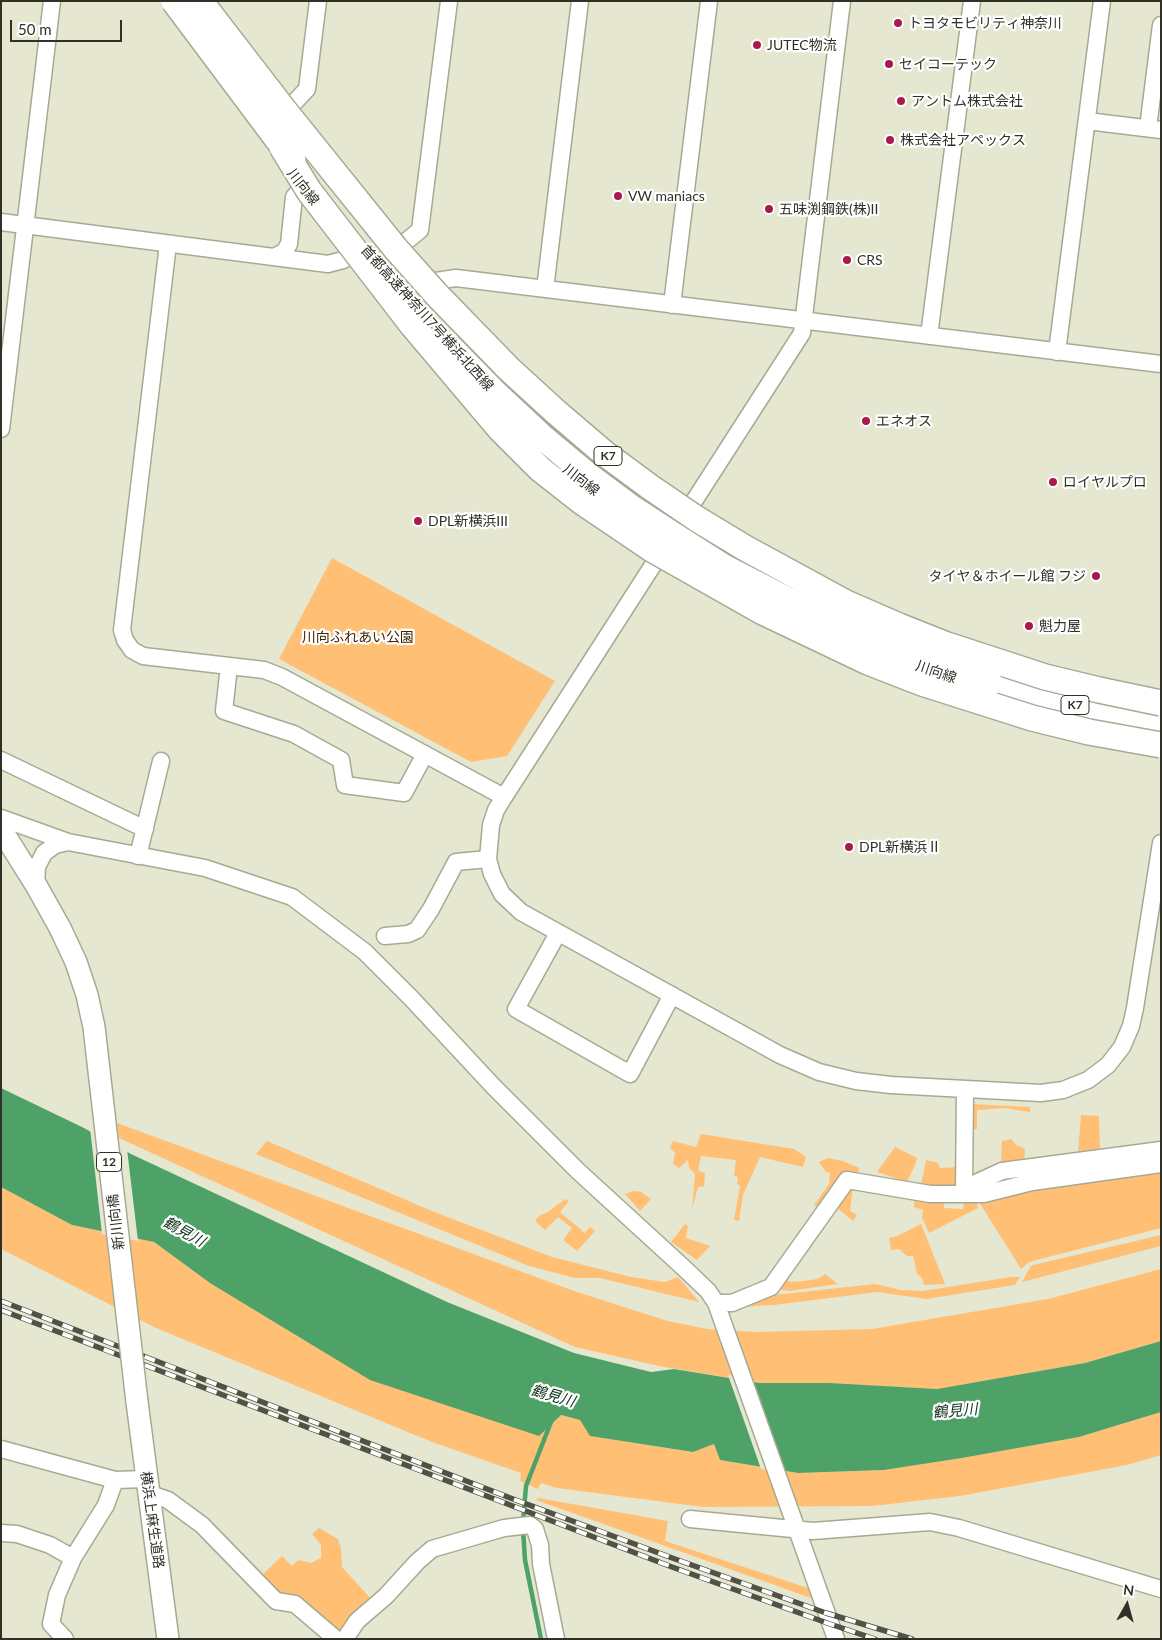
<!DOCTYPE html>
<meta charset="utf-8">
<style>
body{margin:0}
#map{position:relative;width:1162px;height:1640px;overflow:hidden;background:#e6e7d0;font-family:Lato,sans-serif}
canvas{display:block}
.frame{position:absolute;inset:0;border:2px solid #303027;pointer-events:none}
.north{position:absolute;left:1102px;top:1580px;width:50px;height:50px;-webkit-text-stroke:4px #fff;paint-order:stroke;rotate:7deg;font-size:14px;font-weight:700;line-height:20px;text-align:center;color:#303027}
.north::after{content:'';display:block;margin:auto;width:18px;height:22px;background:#303027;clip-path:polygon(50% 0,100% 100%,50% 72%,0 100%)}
.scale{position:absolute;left:10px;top:20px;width:112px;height:22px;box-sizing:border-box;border:2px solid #303027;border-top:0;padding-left:6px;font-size:15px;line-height:18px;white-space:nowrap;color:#303027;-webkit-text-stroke:4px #fff;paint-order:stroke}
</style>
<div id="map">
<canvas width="1162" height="1640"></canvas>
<div class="frame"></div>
<div class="north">N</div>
<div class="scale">50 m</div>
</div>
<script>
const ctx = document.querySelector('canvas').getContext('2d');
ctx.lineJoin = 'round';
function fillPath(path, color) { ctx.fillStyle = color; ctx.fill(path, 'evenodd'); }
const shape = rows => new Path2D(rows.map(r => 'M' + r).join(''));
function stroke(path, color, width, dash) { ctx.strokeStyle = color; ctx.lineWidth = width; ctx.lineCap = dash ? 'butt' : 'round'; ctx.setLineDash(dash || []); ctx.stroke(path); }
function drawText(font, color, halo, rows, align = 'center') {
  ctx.font = font + ' Lato,"Noto Sans JP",sans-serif'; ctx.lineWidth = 4.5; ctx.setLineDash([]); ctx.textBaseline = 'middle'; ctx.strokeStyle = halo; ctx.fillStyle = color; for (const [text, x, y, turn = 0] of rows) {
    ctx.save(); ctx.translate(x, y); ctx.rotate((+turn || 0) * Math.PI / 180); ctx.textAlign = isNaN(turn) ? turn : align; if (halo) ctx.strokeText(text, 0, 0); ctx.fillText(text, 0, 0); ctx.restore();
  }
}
const green = shape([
 [332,558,555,681,507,756,471,762,279,659],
 [969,1104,1030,1107,1030,1112,1005,1108,977,1110,977,1129,968,1130],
 [1081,1115,1099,1116,1100,1150,1078,1151],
 [117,1123,577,1292,668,1321,707,1329,757,1332,872,1329,1048,1299,1161,1269,1161,1341,1085,1363,937,1389,830,1383,760,1383,659,1366,575,1347,119,1138],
 [701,1134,794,1149,806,1157,803,1167,760,1157,743,1195,739,1221,734,1220,740,1186,737,1184,738,1177,734,1176,736,1160,701,1156,698,1171,705,1173,704,1186,698,1187,692,1209,695,1174,689,1168,688,1160,679,1168,673,1164,675,1153,670,1148,673,1141,696,1147],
 [1011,1139,1016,1145,1025,1149,1024,1163,1001,1165,1002,1141],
 [267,1141,437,1213,552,1257,631,1277,665,1282,678,1277,699,1302,600,1278,575,1278,529,1266,256,1154],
 [895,1147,917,1158,915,1165,907,1182,877,1172],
 [828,1158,843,1161,859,1168,858,1175,819,1207,814,1205,829,1184,830,1173,825,1171,819,1162],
 [926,1160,938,1163,940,1168,958,1167,961,1188,921,1185],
 [1161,1170,1161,1228,1029,1262,1021,1269,979,1202,1059,1182],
 [853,1186,850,1211,857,1215,853,1221,835,1206],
 [1,1187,72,1225,154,1242,210,1283,561,1415,580,1420,591,1436,693,1452,714,1444,720,1460,798,1473,884,1470,962,1458,1079,1437,1161,1412,1161,1455,1127,1465,960,1496,872,1506,703,1507,557,1488,541,1483,538,1489,520,1481,521,1473,432,1442,156,1328,1,1249],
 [634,1191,641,1192,651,1199,640,1211,625,1194],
 [915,1195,944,1198,944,1208,963,1209,964,1200,976,1201,978,1208,929,1233,922,1218,923,1210,914,1207],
 [565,1199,569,1201,560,1212,585,1233,590,1227,595,1231,577,1251,563,1240,572,1228,558,1217,545,1230,535,1221,539,1216,548,1212],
 [685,1224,688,1226,686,1238,710,1246,697,1260,671,1242],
 [921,1224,945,1284,924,1285,922,1278,917,1274,913,1256,907,1256,899,1249,891,1250,889,1238,897,1236],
 [1161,1235,1161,1246,1022,1282,1030,1267,1033,1265],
 [825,1274,838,1284,789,1291,773,1288,781,1277,791,1282,804,1281,818,1279],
 [1011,1277,1020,1277,1015,1285,926,1299,877,1292,774,1305,739,1307,754,1299,775,1295,875,1284,901,1290,923,1291],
 [538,1498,668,1521,665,1541,808,1588,811,1598,536,1500],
 [319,1528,338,1539,341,1549,342,1567,372,1600,337,1639,297,1599,274,1589,261,1576,282,1556,292,1566,298,1560,311,1563,321,1558,321,1545,312,1534]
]);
const water = shape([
 [1,1088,84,1128,131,1154,447,1302,574,1353,651,1372,674,1369,760,1383,830,1383,937,1389,1085,1363,1161,1341,1161,1412,1079,1437,962,1458,884,1470,798,1473,720,1460,714,1444,693,1452,590,1436,580,1420,561,1415,539,1436,370,1380,210,1283,154,1242,72,1225,1,1187]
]);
const pier = shape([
 [90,1128,127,1149,138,1241,102,1234],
 [728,1375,753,1379,786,1473,761,1469]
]);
const stream = shape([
 [523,1522,526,1486,551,1422],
 [523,1529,525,1560,541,1639]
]);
const minor = shape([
 [842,1,802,333,504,797,496,810,491,825,488,859,492,874,502,894,521,912,780,1055,819,1072,856,1081,891,1085,1041,1093,1063,1090,1088,1080,1108,1065,1122,1047,1131,1026,1135,1008,1161,843],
 [291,106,307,89,318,1],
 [1087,121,1161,130],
 [1148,128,1161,25],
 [1,222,328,264,343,260,355,253],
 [168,244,122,630,125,640,132,650,143,656,264,670,282,677,504,797],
 [403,244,420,230,449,1],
 [274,257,284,252,289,244,294,197,302,187],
 [436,281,456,278,1161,364],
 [545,289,580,1],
 [672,305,709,1],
 [929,336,972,1],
 [1057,352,1102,1],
 [1,429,52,1],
 [229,666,224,711,294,734,341,760,345,785,404,793,425,754],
 [1,760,145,829],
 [1,818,68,842,205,868,292,897,365,952,411,998,493,1086,578,1171,685,1269,708,1291,716,1303,836,1639],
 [138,856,161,761],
 [36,885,37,867,44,853,55,845,68,842],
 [558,933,516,1009,630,1074,672,995],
 [385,936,408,934,417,930,431,909,456,862,488,859],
 [965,1089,964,1193,976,1183,1002,1171,1161,1150],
 [716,1303,732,1303,771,1287,847,1180,930,1194,984,1194,1032,1182,1161,1164],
 [1,1449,115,1480,146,1479],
 [148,1493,168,1500,202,1525,276,1601,295,1604,336,1639],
 [690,1519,813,1531,930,1522,959,1528,1161,1589],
 [1,1533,17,1534,50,1545,73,1558],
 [65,1639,51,1624,57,1595,73,1558,106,1505,115,1480],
 [345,1639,357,1621,386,1596,417,1562,432,1549,504,1528,530,1525,535,1529,540,1545,541,1564,556,1639]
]);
const major = shape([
 [1,829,36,885,60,928],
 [137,1402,168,1639]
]);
const highway = shape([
 [990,683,1044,698,1098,711,1161,721]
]);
const rail = shape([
 [1,1301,513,1499,675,1559,826,1613,912,1639],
 [1,1310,672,1567,830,1624,875,1639]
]);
const majorBridge = shape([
 [60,928,76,962,87,995,94,1027,137,1402]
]);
const highwayBridge = shape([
 [174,1,293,160],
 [200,1,284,110,396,249,437,295,509,369,556,412,604,453,650,487,697,519,745,548,846,603,899,626,947,645,1045,677,1099,690,1161,703],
 [282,147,309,191,413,326,500,429,540,469,582,502,650,548,763,612,868,662,922,683,1032,718,1089,732,1161,745],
 [449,346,496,394,541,436,589,476,632,508,678,538,724,567,829,621,887,646,990,683]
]);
const markers = [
 [898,23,5,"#ab184b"],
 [757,45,5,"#ab184b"],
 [889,64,5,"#ab184b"],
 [901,101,5,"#ab184b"],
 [890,140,5,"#ab184b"],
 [618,196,5,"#ab184b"],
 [769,209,5,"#ab184b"],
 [847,260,5,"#ab184b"],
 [866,421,5,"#ab184b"],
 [1053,482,5,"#ab184b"],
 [418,521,5,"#ab184b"],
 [1096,576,5,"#ab184b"],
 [1029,626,5,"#ab184b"],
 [849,847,5,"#ab184b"]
];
const shields = [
 [608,456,28],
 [1075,705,28],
 [109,1162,25]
];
const shieldNames = [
 ["K7",608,456],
 ["K7",1075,705],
 ["12",109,1162]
];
const poiNames = [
 ["トヨタモビリティ神奈川",908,23],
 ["JUTEC物流",767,45],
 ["セイコーテック",899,64],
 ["アントム株式会社",911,101],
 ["株式会社アペックス",900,140],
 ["VW maniacs",628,196],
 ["五味渕鋼鉄(株)II",779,209],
 ["CRS",857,260],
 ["エネオス",876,421],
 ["ロイヤルプロ",1063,482],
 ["DPL新横浜III",428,521],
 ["タイヤ＆ホイール館 フジ",1086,576,"right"],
 ["魁力屋",1039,626],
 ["DPL新横浜Ⅱ",859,847]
];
const streetNames = [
 ["川向線",303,187,52],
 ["首都高速神奈川7号横浜北西線",427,318,48],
 ["川向線",581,480,38],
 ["川向線",936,672,19],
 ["新川向橋",116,1222,-97],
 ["横浜上麻生道路",152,1520,82]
];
const parkNames = [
 ["川向ふれあい公園",358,637]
];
const waterNames = [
 ["鶴見川",184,1232,29],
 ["鶴見川",553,1396,16],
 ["鶴見川",955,1411,-5]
];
fillPath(green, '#ffbf75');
fillPath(water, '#4ea267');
fillPath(pier, '#e6e7d0');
stroke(stream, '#4ea267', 4.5);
stroke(minor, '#a8a993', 19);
stroke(major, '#a8a993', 24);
stroke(highway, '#a8a993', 28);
stroke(minor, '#fff', 16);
stroke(major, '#fff', 21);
stroke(highway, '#fff', 25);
stroke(rail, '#515145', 5.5);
stroke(rail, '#fff', 4, [11]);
stroke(majorBridge, '#a8a993', 24, []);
stroke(highwayBridge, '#a8a993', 28, []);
stroke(majorBridge, '#fff', 21);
stroke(highwayBridge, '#fff', 25);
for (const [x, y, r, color] of markers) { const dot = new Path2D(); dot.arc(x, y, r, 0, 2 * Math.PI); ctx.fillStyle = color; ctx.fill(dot); stroke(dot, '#fff', 2); }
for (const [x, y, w] of shields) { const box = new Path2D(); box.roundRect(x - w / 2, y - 9.5, w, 19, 4); ctx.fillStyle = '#fff'; ctx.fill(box); stroke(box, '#303027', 1); }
drawText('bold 12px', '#303027', null, shieldNames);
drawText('14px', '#303027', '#fff', poiNames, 'left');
drawText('14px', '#303027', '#fff', streetNames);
drawText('14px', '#402603', '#fff', parkNames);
drawText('italic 15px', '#0f331b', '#fff', waterNames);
</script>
